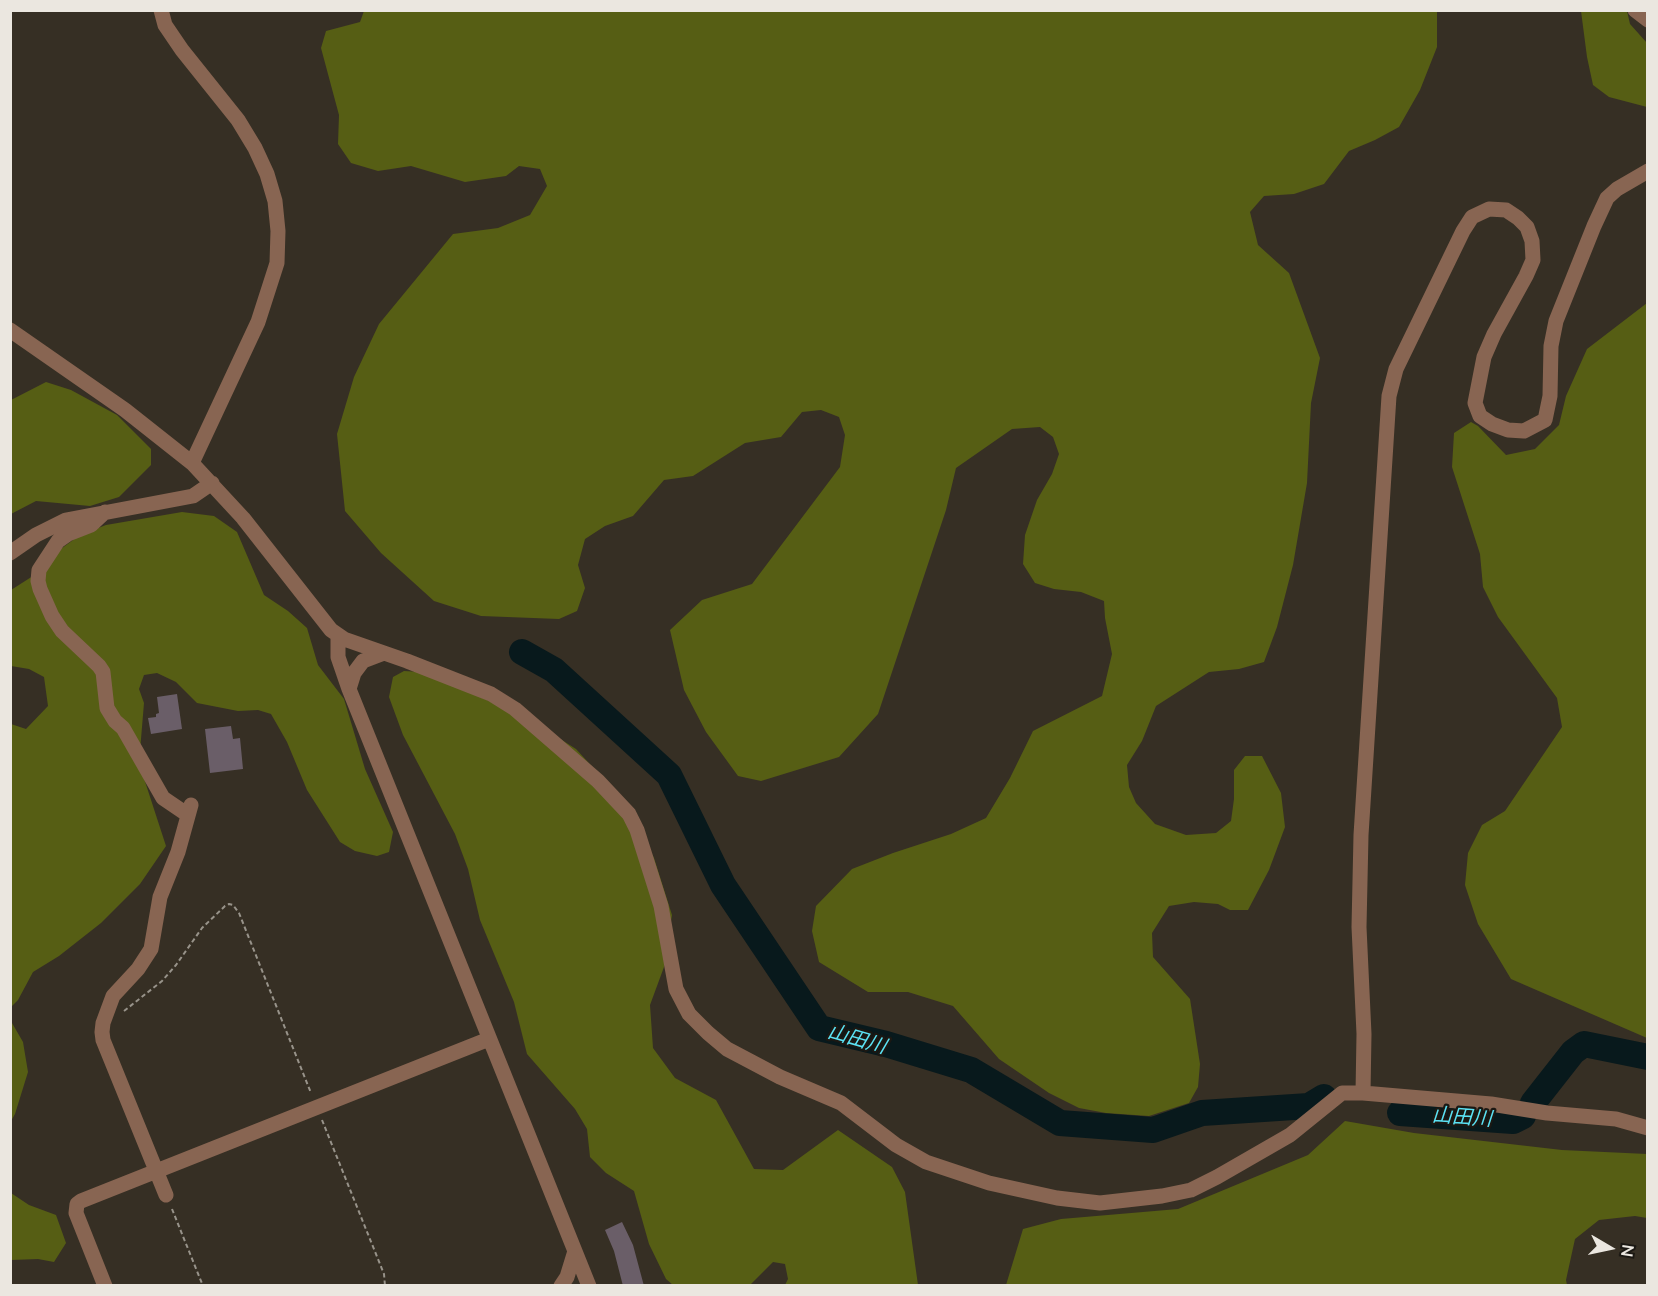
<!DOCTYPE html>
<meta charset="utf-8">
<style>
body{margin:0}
#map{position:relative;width:1658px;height:1296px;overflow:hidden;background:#362f24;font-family:Lato,sans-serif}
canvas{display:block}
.frame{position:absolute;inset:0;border:12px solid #ebe7e0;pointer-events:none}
.north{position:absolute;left:1580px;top:1218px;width:60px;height:60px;-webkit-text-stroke:4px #1b1813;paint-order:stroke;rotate:99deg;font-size:16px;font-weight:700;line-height:24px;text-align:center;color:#ebe7e0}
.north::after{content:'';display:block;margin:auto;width:21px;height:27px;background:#ebe7e0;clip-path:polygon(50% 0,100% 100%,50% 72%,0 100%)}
</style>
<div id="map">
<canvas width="1658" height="1296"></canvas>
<div class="frame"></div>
<div class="north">N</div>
</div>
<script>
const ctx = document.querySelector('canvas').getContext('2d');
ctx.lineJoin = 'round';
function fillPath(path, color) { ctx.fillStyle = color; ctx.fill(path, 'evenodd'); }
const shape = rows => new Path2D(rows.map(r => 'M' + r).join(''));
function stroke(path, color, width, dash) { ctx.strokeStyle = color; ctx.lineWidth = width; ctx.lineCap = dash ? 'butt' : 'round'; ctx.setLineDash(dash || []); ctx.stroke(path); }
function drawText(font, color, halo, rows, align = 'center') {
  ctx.font = font + ' Lato,"Noto Sans JP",sans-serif'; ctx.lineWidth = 4.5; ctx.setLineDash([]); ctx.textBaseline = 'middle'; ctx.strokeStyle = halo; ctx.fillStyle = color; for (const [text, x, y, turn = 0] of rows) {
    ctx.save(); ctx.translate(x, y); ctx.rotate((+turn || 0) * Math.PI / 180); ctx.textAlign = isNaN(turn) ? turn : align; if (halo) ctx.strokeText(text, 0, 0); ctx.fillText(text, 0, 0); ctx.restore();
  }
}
const forest = shape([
 [364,11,1437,11,1437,47,1420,90,1399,127,1375,140,1349,151,1324,184,1294,194,1264,196,1250,212,1258,245,1289,273,1320,358,1311,403,1307,483,1293,565,1277,627,1264,662,1239,669,1209,672,1156,706,1142,741,1127,765,1129,787,1136,803,1155,824,1186,835,1216,833,1231,821,1234,799,1234,770,1245,756,1262,756,1281,793,1285,827,1269,870,1248,910,1230,910,1218,904,1194,902,1169,906,1152,933,1153,957,1190,999,1200,1064,1198,1087,1189,1103,1149,1116,1106,1113,1079,1108,1049,1093,999,1059,953,1006,908,992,868,992,819,962,812,931,816,906,852,869,893,853,951,834,986,818,1010,778,1033,731,1102,696,1112,654,1105,618,1104,601,1081,592,1054,589,1035,583,1023,564,1025,535,1037,500,1052,474,1059,454,1053,437,1040,427,1012,429,956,468,946,510,878,714,839,757,761,781,738,776,706,732,684,690,670,630,702,600,752,584,840,467,845,435,839,417,821,410,802,412,781,437,745,443,693,476,664,480,633,516,605,526,585,539,578,565,585,588,577,611,559,619,481,616,434,601,381,553,345,511,337,434,354,377,379,324,453,234,498,228,530,215,547,186,540,169,519,166,506,176,465,182,411,166,378,171,351,163,338,144,339,115,321,48,326,31,360,22],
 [1581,11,1627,11,1630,24,1647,43,1647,107,1609,97,1593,85,1587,57],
 [1647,303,1647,1038,1511,979,1478,924,1465,885,1468,853,1482,825,1505,811,1562,727,1557,698,1498,617,1483,587,1480,554,1452,467,1454,433,1471,422,1478,426,1506,455,1535,449,1559,425,1566,396,1587,349],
 [46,382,71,390,117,415,151,449,151,465,119,497,90,506,36,501,11,514,11,400],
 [182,512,214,516,237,532,264,595,288,611,307,628,318,665,344,699,365,769,393,832,389,852,377,856,355,851,340,842,307,790,287,742,271,714,258,710,238,711,197,703,176,682,157,673,144,675,139,689,144,703,139,763,166,846,140,884,101,923,59,956,33,972,18,1000,11,1007,11,724,26,729,48,706,44,677,29,669,11,666,11,590,47,567,58,551,80,535,106,525],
 [404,671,421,672,450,683,532,721,576,749,608,784,637,825,654,858,672,915,664,967,650,1005,653,1048,675,1078,716,1100,754,1169,783,1170,838,1130,892,1167,905,1192,918,1285,785,1285,788,1279,785,1264,773,1262,750,1285,673,1285,666,1279,649,1244,634,1191,606,1173,590,1157,587,1129,575,1109,527,1054,514,1002,480,920,468,869,455,834,403,735,389,697,393,677],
 [11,1013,12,1023,23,1042,28,1072,15,1114,11,1121],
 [1345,1121,1414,1133,1562,1150,1647,1154,1647,1218,1635,1216,1599,1220,1575,1239,1566,1280,1567,1285,1006,1285,1023,1229,1061,1219,1178,1209,1308,1155],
 [11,1193,29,1205,56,1215,66,1243,54,1262,38,1259,11,1260]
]);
const river = shape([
 [522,652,554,670,669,775,723,885,819,1028,886,1044,971,1070,1060,1123,1153,1130,1202,1113,1309,1106,1324,1097],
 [1533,1103,1573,1052,1584,1044,1648,1057],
 [1400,1113,1513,1121,1523,1116]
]);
const building = shape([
 [177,694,182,729,151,734,148,718,156,717,156,714,159,713,157,697],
 [231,726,233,739,240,738,243,769,210,773,205,729],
 [622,1222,633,1245,644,1286,623,1286,614,1251,605,1230]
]);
const path = shape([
 [124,1011,162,981,176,965,202,928,225,906,229,904,233,905,239,913,311,1093],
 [322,1120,384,1274,385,1286],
 [172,1209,203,1286]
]);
const minor = shape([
 [161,10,165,25,182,50,238,120,255,148,267,174,275,201,278,231,277,263,258,322,192,463],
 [1635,10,1648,20],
 [10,330,125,410,192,463,243,518,331,630,344,639,407,661,491,694,515,709,598,781,629,814,637,830,661,906,676,989,689,1014,708,1033,727,1049,780,1077,841,1103,896,1145,926,1162,989,1183,1057,1198,1100,1203,1162,1196,1191,1190,1217,1177,1290,1135,1342,1093,1363,1093,1491,1104,1547,1113,1616,1119,1648,1128],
 [105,512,91,525,68,534,58,541,39,570,38,581,40,589,52,616,62,631,99,666,103,672,107,708,115,721,123,728,163,798,188,815],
 [10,553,36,535,66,520,193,496,212,483],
 [338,635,338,657,349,689,589,1286],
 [349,689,354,673,363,661,384,653],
 [1363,1093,1364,1034,1359,927,1361,835,1389,396,1396,369,1463,231,1472,217,1489,209,1506,210,1518,218,1527,227,1532,241,1533,260,1526,276,1494,334,1484,357,1475,403,1480,416,1492,424,1508,430,1524,431,1545,420,1550,396,1551,346,1556,321,1594,226,1607,198,1617,189,1648,171],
 [166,1195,103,1040,102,1032,103,1023,113,996,138,969,151,949,160,897,178,852,191,805],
 [105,1286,76,1213,77,1204,81,1201,489,1039],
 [561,1286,567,1277,575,1251]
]);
const waterNames = [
 ["山田川",857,1039,16],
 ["山田川",1462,1117,4]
];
fillPath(forest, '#565e14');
stroke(river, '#08191c', 26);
fillPath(building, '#6a5e68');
stroke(path, '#98938a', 2, [4.5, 3]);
stroke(minor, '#886552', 15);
drawText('italic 20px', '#5be2f4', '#1b1813', waterNames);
</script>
